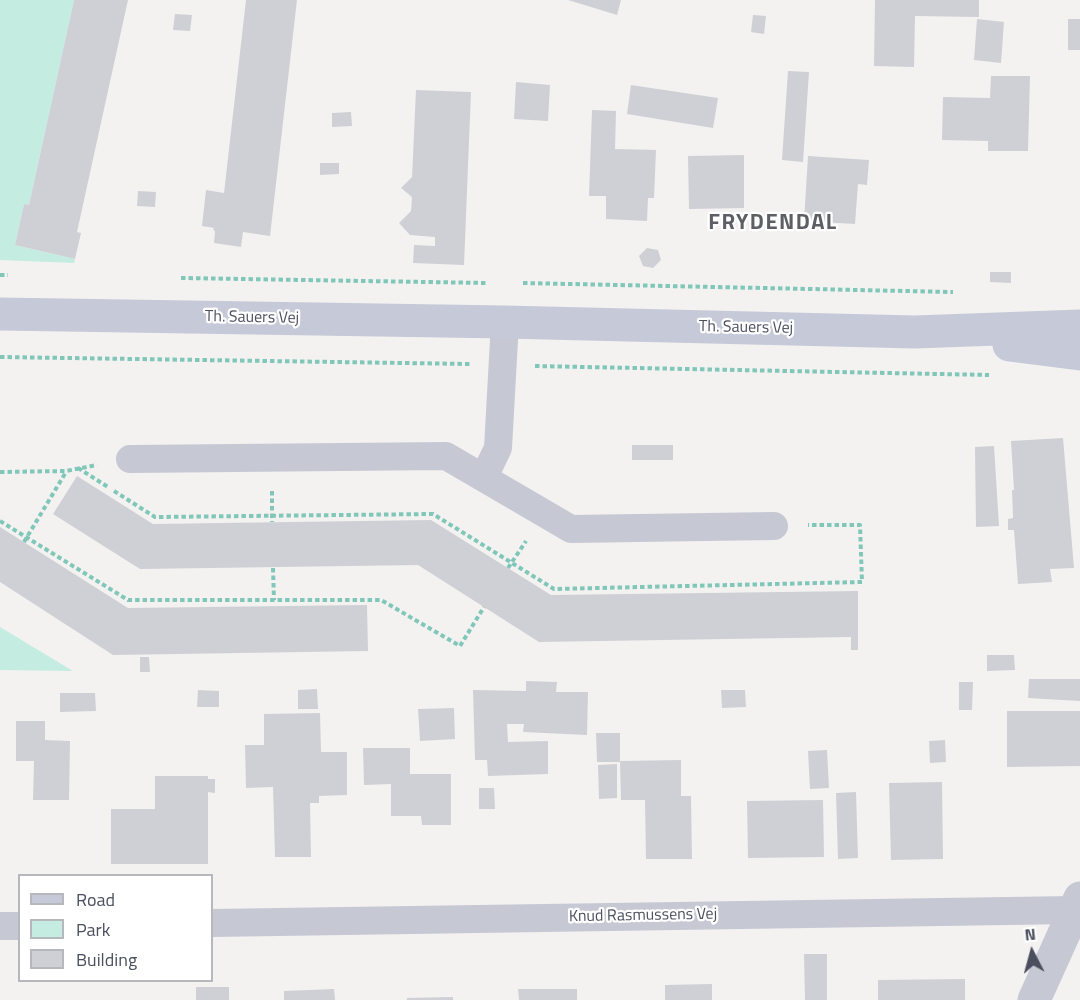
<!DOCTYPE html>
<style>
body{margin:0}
#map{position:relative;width:1080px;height:1000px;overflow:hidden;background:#f3f2f1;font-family:"Titillium Web",sans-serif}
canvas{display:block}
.legend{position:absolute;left:18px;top:874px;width:195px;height:108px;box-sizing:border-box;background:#fff;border:2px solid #b7b8be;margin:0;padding:8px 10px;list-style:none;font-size:18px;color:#4b4e5d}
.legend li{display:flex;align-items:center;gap:12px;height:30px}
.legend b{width:30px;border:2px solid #b7b8be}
.north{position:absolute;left:1002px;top:922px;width:60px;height:60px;-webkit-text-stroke:4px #fff;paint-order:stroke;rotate:354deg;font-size:16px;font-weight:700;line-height:24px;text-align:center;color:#4b4e5d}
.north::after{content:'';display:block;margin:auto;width:21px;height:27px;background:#4b4e5d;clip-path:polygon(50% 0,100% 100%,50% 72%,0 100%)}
</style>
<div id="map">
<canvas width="1080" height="1000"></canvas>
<ul class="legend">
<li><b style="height:8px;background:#c6c9d8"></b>Road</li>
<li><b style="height:16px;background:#c5ece0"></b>Park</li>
<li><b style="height:16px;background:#cfd0d5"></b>Building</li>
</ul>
<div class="north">N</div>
</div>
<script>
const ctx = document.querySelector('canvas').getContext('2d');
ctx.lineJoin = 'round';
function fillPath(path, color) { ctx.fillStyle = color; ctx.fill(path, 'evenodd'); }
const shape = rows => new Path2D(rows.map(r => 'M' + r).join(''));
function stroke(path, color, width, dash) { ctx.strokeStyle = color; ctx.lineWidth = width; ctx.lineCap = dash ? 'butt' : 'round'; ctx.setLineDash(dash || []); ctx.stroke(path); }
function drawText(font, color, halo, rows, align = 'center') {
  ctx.font = font + ' "Titillium Web",sans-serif'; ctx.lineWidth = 4.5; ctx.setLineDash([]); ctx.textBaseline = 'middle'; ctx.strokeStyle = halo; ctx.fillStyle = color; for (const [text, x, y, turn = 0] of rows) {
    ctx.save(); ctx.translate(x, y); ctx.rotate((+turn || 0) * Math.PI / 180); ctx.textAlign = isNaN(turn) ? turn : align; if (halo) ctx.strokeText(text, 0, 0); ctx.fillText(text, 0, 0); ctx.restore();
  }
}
const green = shape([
 [0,0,74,0,29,205,24,204,15,245,75,259,74,263,0,260],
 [0,627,73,671,0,670]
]);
const building = shape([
 [74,0,128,0,77,232,81,233,75,259,15,245,24,204,29,205],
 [246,0,297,0,270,236,243,232,241,247,214,243,215,231,213,230,214,228,202,226,206,190,224,193],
 [568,0,621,0,617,15],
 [875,0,979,0,979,17,915,16,914,67,874,66],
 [175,14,192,15,190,31,173,30],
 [753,15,766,16,764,34,751,32],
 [977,19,1004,22,1001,63,974,60],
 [1068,19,1080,19,1080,50,1068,50],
 [788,71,809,72,803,162,782,160],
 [991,76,1030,76,1028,151,988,151,988,141,942,140,943,97,990,98],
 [516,82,550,85,548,121,514,119],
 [631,85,718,98,713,128,627,114],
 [416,90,471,92,464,265,413,263,414,245,435,246,435,237,410,235,399,223,411,211,412,197,401,188,412,177],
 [592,110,616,111,615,149,656,150,654,198,648,198,647,221,606,219,606,196,589,196],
 [351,112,352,126,332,127,332,113],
 [744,155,744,208,689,209,688,156],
 [808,156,869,160,867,185,858,184,855,224,804,221],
 [320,163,339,163,339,174,320,175],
 [138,191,156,192,155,207,137,206],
 [647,248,658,250,661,260,653,268,643,266,639,256],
 [990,272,1011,272,1011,283,990,282],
 [1063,438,1074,568,1050,569,1052,582,1018,584,1014,530,1008,530,1008,519,1013,518,1012,490,1014,490,1011,441],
 [632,445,673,445,673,460,632,460],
 [994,446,999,526,976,527,975,447],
 [77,476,153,524,431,520,551,595,858,591,858,650,851,650,851,637,539,642,418,565,140,569,53,514],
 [0,527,128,608,367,605,368,651,113,655,0,582],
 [987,655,1014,655,1015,670,987,671],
 [140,657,149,657,150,672,140,672],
 [1029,679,1080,679,1080,701,1028,698],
 [526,681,557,682,556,692,588,692,587,735,523,732,524,724,507,724,508,742,548,741,548,774,488,776,487,760,475,760,473,690,526,691],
 [959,682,973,682,972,710,959,710],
 [317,689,318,709,298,709,298,690],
 [198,690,219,691,219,707,197,707],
 [721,690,745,690,746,707,722,708],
 [60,693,95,693,96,711,60,712],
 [454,708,455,739,420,741,418,709],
 [1007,711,1080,711,1080,766,1007,767],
 [320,713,321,752,347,752,347,795,319,796,319,803,310,803,311,857,275,857,273,787,246,788,245,745,264,745,264,714],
 [16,721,45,721,45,740,70,741,69,800,33,800,34,761,16,761],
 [596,733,620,733,620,762,597,762],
 [945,740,946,762,930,763,929,741],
 [363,748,410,748,410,774,451,774,451,825,422,825,421,816,391,816,391,784,364,785],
 [827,750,829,788,810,789,808,751],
 [681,760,681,796,691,796,692,859,646,859,645,800,621,800,620,761],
 [617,764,617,798,599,799,598,765],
 [155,776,208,776,208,779,215,779,215,793,208,792,208,864,111,864,111,809,155,809],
 [942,782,943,859,891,860,889,783],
 [479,788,494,788,495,809,479,809],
 [856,792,858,858,838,859,836,793],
 [823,800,824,857,748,858,747,801],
 [804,954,827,954,827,1000,805,1000],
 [965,979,965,1000,878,1000,878,980],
 [712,984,712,1000,665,1000,665,985],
 [196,987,229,987,229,1000,196,1000],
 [334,989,335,1000,284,1000,284,991],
 [518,989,577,989,577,1000,519,1000],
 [453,997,453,1000,407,1000,407,998]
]);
const path = shape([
 [0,275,8,275],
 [181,278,488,283],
 [523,283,953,292],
 [0,357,470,364],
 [535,366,989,375],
 [78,468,108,487],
 [0,472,66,471,97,465],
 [114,491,155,517,433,514,554,589,862,582,860,525,808,525],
 [272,491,272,522],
 [0,521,128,600,381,600,460,646,484,607],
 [24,542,66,472],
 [273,568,274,600],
 [508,568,526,541]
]);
const minor = shape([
 [130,459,446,456,571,529,774,526],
 [484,477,498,448,505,322],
 [212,923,1074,910],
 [0,926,20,926]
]);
const tertiary = shape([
 [1034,1000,1080,898]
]);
const secondary = shape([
 [0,314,505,322,915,332,1080,326],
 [1009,345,1080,354]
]);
const streetNames = [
 ["Th. Sauers Vej",252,318,1],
 ["Th. Sauers Vej",746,328,1],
 ["Knud Rasmussens Vej",643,916,-1]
];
const districtNames = [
 ["FRYDENDAL",773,224]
];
fillPath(green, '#c5ece0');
fillPath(building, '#cfd0d5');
stroke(path, '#80c7ba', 4, [4.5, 3]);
stroke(minor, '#c6c9d4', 28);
stroke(tertiary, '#c6c9d4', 33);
stroke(secondary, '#c6c9d8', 33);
drawText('16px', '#4b4e5d', '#fff', streetNames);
ctx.letterSpacing = '1.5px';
drawText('bold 22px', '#5e5f65', '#fff', districtNames);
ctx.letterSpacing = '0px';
</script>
